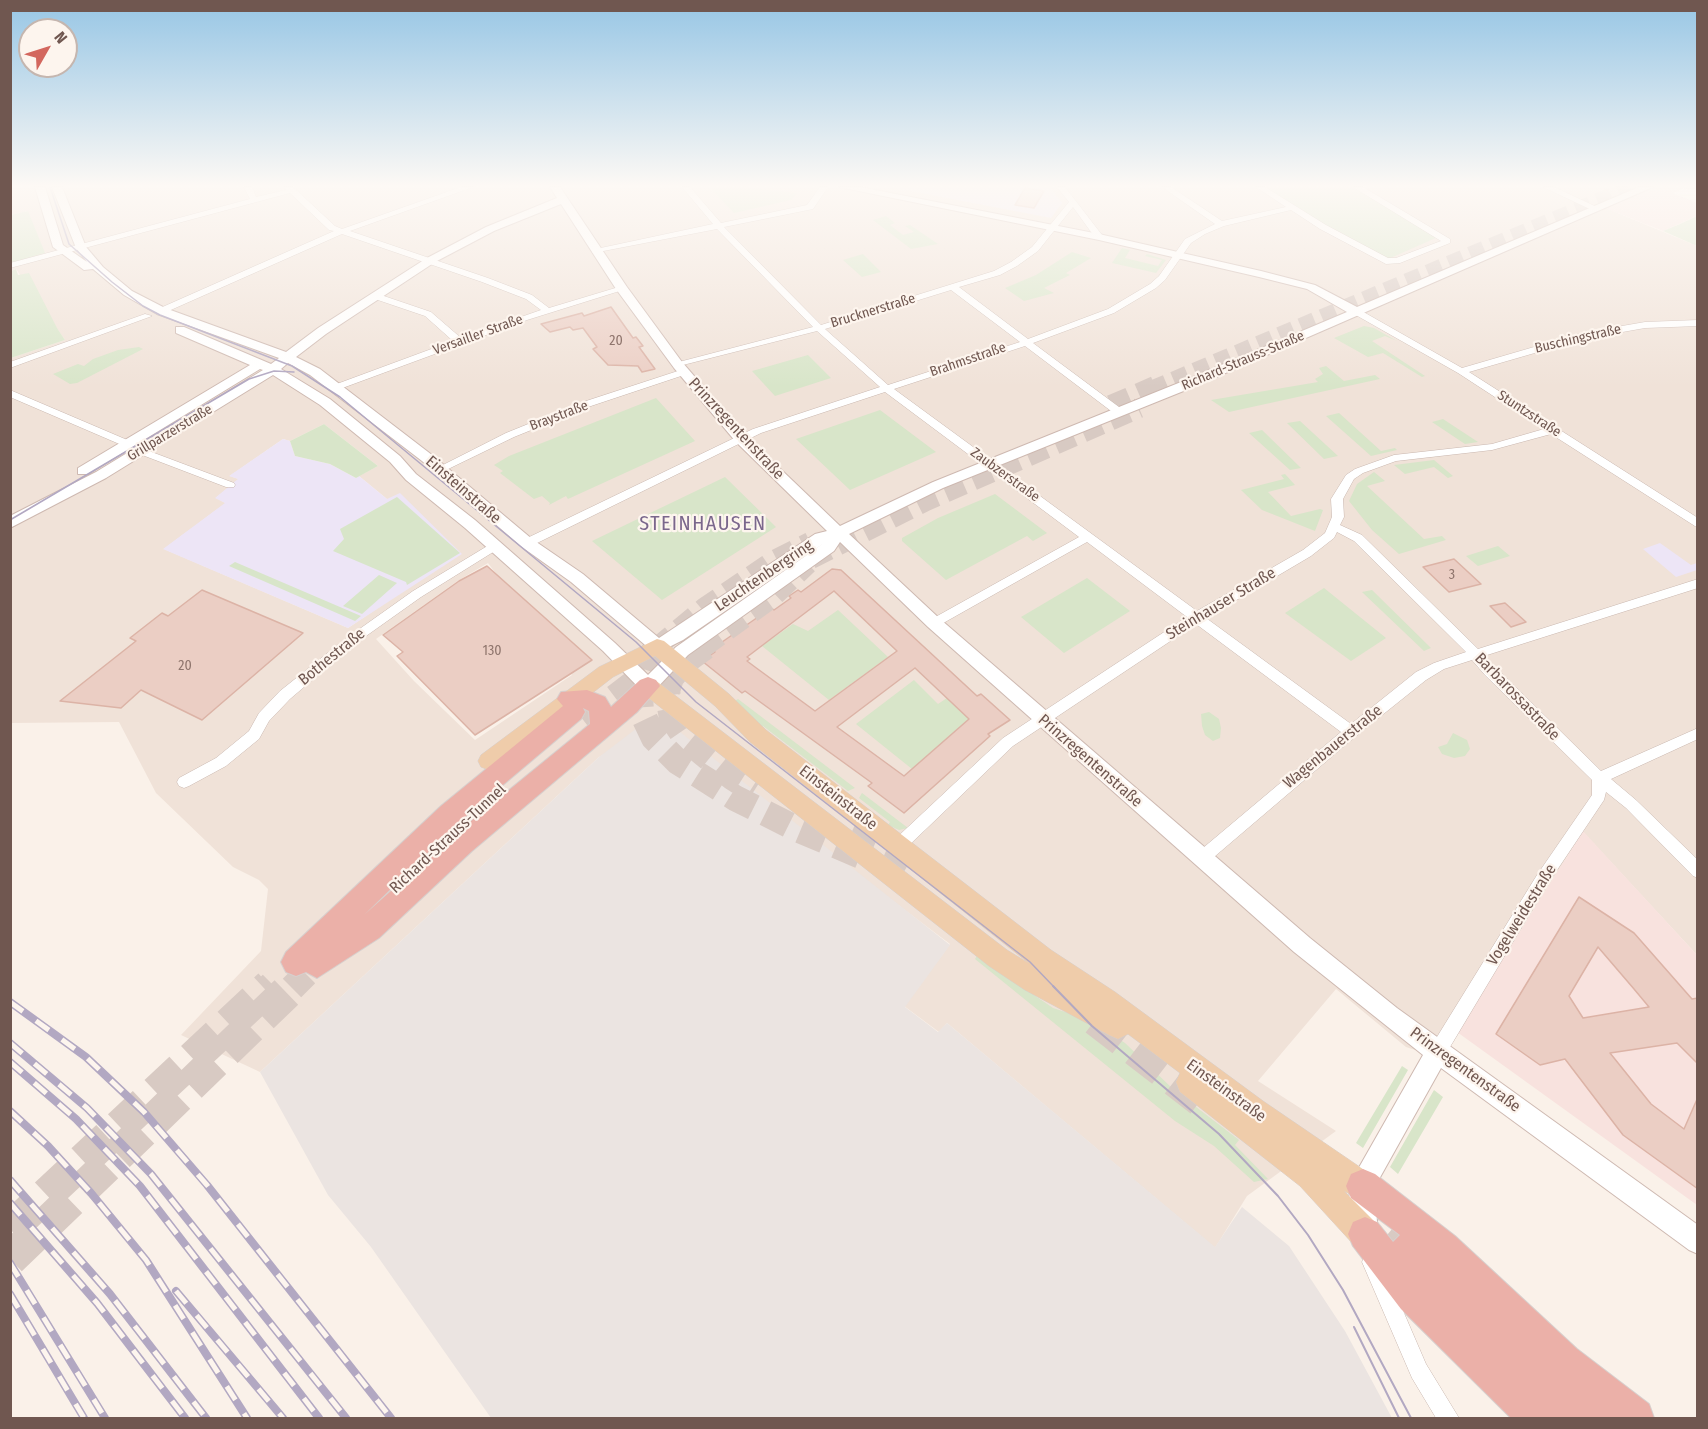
<!DOCTYPE html>
<meta charset="utf-8">
<style>
body{margin:0}
#map{position:relative;width:1708px;height:1429px;overflow:hidden;background:#faf1e9;font-family:"Fira Sans Condensed",sans-serif}
canvas{display:block}
.frame{position:absolute;inset:0;border:12px solid #705750;pointer-events:none}
.north{position:absolute;left:18px;top:18px;width:60px;height:60px;box-sizing:border-box;background:#fdf5ee;border:2px solid #c5b6af;border-radius:50%;rotate:51deg;font-size:16px;font-weight:700;line-height:24px;text-align:center;color:#705750}
.north::after{content:'';display:block;margin:auto;width:21px;height:27px;background:#d3675e;clip-path:polygon(50% 0,100% 100%,50% 72%,0 100%)}
</style>
<div id="map">
<canvas width="1708" height="1429"></canvas>
<div class="frame"></div>
<div class="north">N</div>
</div>
<script>
const ctx = document.querySelector('canvas').getContext('2d');
ctx.lineJoin = 'round';
function fillPath(path, color) { ctx.fillStyle = color; ctx.fill(path, 'evenodd'); }
const shape = rows => new Path2D(rows.map(r => 'M' + r).join(''));
function stroke(path, color, width, dash) { ctx.strokeStyle = color; ctx.lineWidth = width; ctx.lineCap = dash ? 'butt' : 'round'; ctx.setLineDash(dash || []); ctx.stroke(path); }
function drawText(font, color, halo, rows, align = 'center') {
  ctx.font = font + ' "Fira Sans Condensed",sans-serif'; ctx.lineWidth = 4.5; ctx.setLineDash([]); ctx.textBaseline = 'middle'; ctx.strokeStyle = halo; ctx.fillStyle = color; for (const [text, x, y, turn = 0] of rows) {
    ctx.save(); ctx.translate(x, y); ctx.rotate((+turn || 0) * Math.PI / 180); ctx.textAlign = isNaN(turn) ? turn : align; if (halo) ctx.strokeText(text, 0, 0); ctx.fillText(text, 0, 0); ctx.restore();
  }
}
const residential = shape([
 [11,187,1644,187,1601,206,1697,246,1697,955,1583,832,1440,1058,1406,1047,1336,989,1258,1081,1336,1131,1247,1196,1215,1248,947,1023,939,1032,904,1006,950,944,669,733,651,735,599,757,260,1072,181,1035,261,951,268,889,259,880,233,867,156,793,119,722,11,723,11,358,65,340,16,269,11,271,28,211,11,215],
 [324,424,378,466,359,476,387,499,401,592,348,628,164,549,226,503,216,498,239,479,230,476,283,439,290,441],
 [488,563,572,675,475,740,414,681,376,639,459,580]
]);
const commercial = shape([
 [1644,187,1686,187,1673,193,1697,203,1697,216,1663,231,1600,206],
 [1583,831,1697,955,1697,1205,1457,1032]
]);
const industrial = shape([
 [641,725,652,735,669,733,675,728,950,945,905,1007,938,1032,947,1023,1215,1247,1242,1207,1289,1246,1345,1331,1392,1418,491,1418,371,1247,328,1195,260,1072,599,757]
]);
const education = shape([
 [890,187,1050,187,1062,203,1051,218],
 [283,439,290,441,295,456,330,464,356,478,359,476,387,499,400,493,462,554,348,628,163,549,225,503,215,498,238,479,229,476],
 [1660,543,1691,565,1697,563,1697,570,1676,577,1643,549]
]);
const green = shape([
 [715,187,743,187,797,193,791,200,734,213,712,190],
 [1263,187,1355,187,1438,237,1386,260,1328,229],
 [28,211,45,253,11,263,10,215],
 [886,216,895,223,890,225,903,235,914,232,905,226,910,225,938,244,911,249,873,220],
 [1697,216,1697,246,1663,231,1680,224],
 [1122,248,1130,250,1125,258,1158,266,1162,260,1145,256,1147,254,1166,260,1156,273,1112,263],
 [1072,252,1091,258,1066,273,1070,275,1044,288,1054,293,1024,301,1005,288,1036,275],
 [863,254,881,272,862,277,843,260],
 [16,269,18,275,29,273,57,328,65,340,11,358,11,271],
 [1364,326,1374,328,1397,341,1385,336,1372,341,1425,376,1422,377,1383,353,1368,357,1334,338],
 [139,347,143,349,77,383,70,384,53,374,78,364,84,366,93,359,118,350],
 [808,355,831,378,775,396,752,371],
 [1326,366,1344,381,1375,375,1380,379,1229,412,1211,400,1318,382,1315,379,1323,374,1319,368],
 [656,398,695,441,568,499,566,496,549,505,550,503,542,496,534,499,500,473,503,471,494,465,509,456],
 [880,410,936,452,850,490,796,439],
 [1339,413,1381,451,1395,448,1397,450,1371,456,1326,416],
 [1443,419,1478,442,1465,444,1432,422],
 [1300,421,1338,456,1324,459,1287,423],
 [324,424,378,466,356,478,330,464,295,456,290,441],
 [1262,430,1301,468,1290,470,1249,433],
 [1434,460,1453,476,1448,478,1434,467,1405,474,1394,465],
 [1374,472,1385,481,1367,486,1424,539,1442,536,1446,540,1399,554,1372,530,1349,501,1357,484],
 [1285,474,1295,485,1268,492,1291,516,1320,509,1323,510,1315,531,1262,510,1241,490,1284,479,1281,475],
 [725,477,776,527,662,600,592,541],
 [995,494,1047,533,1033,541,1027,536,946,580,902,541,902,538,938,518],
 [397,497,460,553,407,585,406,582,333,551,344,539,340,529],
 [1498,546,1510,556,1478,566,1466,556],
 [235,562,361,616,355,621,229,566],
 [379,575,397,583,362,614,343,606],
 [1087,578,1130,611,1064,653,1021,617],
 [1324,588,1386,638,1351,661,1285,613],
 [1372,590,1431,648,1424,651,1362,592],
 [838,610,888,657,829,700,762,646,793,624,808,631],
 [914,680,938,704,947,698,969,719,912,769,856,724],
 [738,699,855,788,848,791,763,726,760,728,733,702],
 [1209,712,1219,719,1221,728,1220,738,1213,741,1205,735,1202,726,1201,714],
 [1453,733,1467,740,1470,749,1465,756,1454,758,1442,754,1438,747,1447,744],
 [862,793,908,828,899,830,888,825,890,822,859,798],
 [977,956,1053,1008,1090,1020,1125,1043,1174,1090,1239,1140,1235,1145,1268,1179,1254,1182,1214,1146,1175,1121,975,959],
 [1402,1066,1408,1070,1363,1148,1356,1143],
 [1434,1090,1443,1097,1398,1174,1390,1167]
]);
const building = shape([
 [1025,188,1044,191,1034,208,1015,205,1025,188],
 [611,307,633,338,636,337,643,346,639,347,655,369,642,372,638,366,608,365,593,349,597,347,583,328,573,330,570,327,550,332,541,324,582,313,584,316,611,307],
 [1454,559,1481,584,1449,592,1423,567,1454,559],
 [487,566,592,660,475,735,397,656,403,652,383,635,459,581,487,566],
 [832,569,841,570,977,696,981,694,1010,720,988,734,990,736,904,813,868,786,872,783,745,691,742,693,702,661,715,652,712,649,771,608,774,610,791,598,789,596,798,590,801,592,832,569],
 [834,591,897,651,815,711,755,667,747,661,750,659,747,657,834,591],
 [915,668,969,719,904,776,837,727,915,668],
 [202,590,303,633,202,720,141,690,121,708,60,701,136,641,130,638,162,613,168,616,202,590],
 [1505,603,1526,622,1511,627,1490,606,1505,603],
 [1579,897,1634,933,1692,999,1698,998,1698,1064,1677,1043,1610,1053,1651,1104,1684,1129,1698,1097,1698,1189,1623,1135,1565,1059,1540,1065,1496,1034,1579,897],
 [1598,947,1634,989,1649,1007,1583,1018,1569,996,1598,947]
]);
const highwayTunnelFar3 = shape([
 [1152,388,1630,187]
]);
const highwayTunnelFar2 = shape([
 [1111,405,1155,386],
 [811,559,926,501,1139,408],
 [656,648,705,607,774,560,810,542],
 [703,648,772,598,808,564]
]);
const highwayTunnelFar1 = shape([
 [657,647,647,661,639,684,641,711,654,738,678,762,735,798,799,830,866,858],
 [705,647,683,663,671,678,667,691,672,718,687,740,732,777,754,791],
 [584,721,647,673],
 [850,836,893,855,918,870],
 [268,988,272,984],
 [292,988,306,974]
]);
const highwayTunnel = shape([
 [1096,1019,1201,1100],
 [1352,1199,1422,1257],
 [10,1229,270,986],
 [10,1259,293,986]
]);
const street = shape([
 [244,187,252,187,256,197,286,190,284,187,293,187,335,226,342,229,461,187,473,187,350,231,488,278,532,295,549,308,622,286,626,289,527,320,337,390,334,389,334,385,453,341,425,316,372,298,372,294,378,294,431,312,461,338,541,310,526,299,482,282,342,234,164,313,158,313,158,309,334,231,329,230,290,193,10,268,10,263,250,199,244,187],
 [682,187,690,187,721,223,807,205,820,187,828,187,813,209,724,227,821,325,994,271,1011,262,1032,247,1069,202,1057,187,1065,187,1102,235,1102,239,1096,239,1073,207,1038,251,1017,266,1000,275,959,287,1028,339,1108,309,1150,284,1159,276,1185,239,1215,224,1162,187,1171,187,1222,221,1286,207,1256,187,1265,187,1326,225,1388,258,1396,258,1441,241,1353,187,1363,187,1450,239,1450,243,1400,263,1386,264,1320,229,1291,210,1224,226,1205,234,1191,243,1165,280,1156,288,1114,313,1033,343,1123,410,1123,414,1115,414,1025,346,894,389,1197,611,1303,550,1325,533,1332,517,1331,499,1346,475,1355,469,1394,455,1492,444,1544,429,1458,373,1354,314,1354,310,1360,310,1462,368,1582,333,1645,322,1698,320,1698,326,1645,328,1583,339,1469,372,1698,518,1698,528,1551,434,1492,450,1396,461,1363,473,1354,479,1343,499,1344,517,1340,525,1362,535,1478,649,1698,579,1698,588,1484,656,1601,771,1698,728,1698,739,1611,779,1636,800,1698,860,1698,878,1693,876,1626,808,1606,792,1604,800,1547,885,1444,1057,1438,1060,1432,1057,1429,1051,1432,1045,1537,875,1592,795,1592,780,1485,675,1472,660,1444,669,1426,680,1356,736,1207,863,1202,865,1197,863,1194,858,1197,853,1341,732,1196,624,1013,746,903,851,898,853,893,851,891,846,893,841,1003,738,1187,617,1087,542,938,626,930,626,928,623,930,620,1079,537,885,392,761,433,531,546,523,546,521,543,523,540,753,429,880,387,817,331,675,367,675,363,813,327,717,229,593,253,592,251,596,249,713,224,682,187],
 [951,290,1020,342,888,385,825,329,951,290],
 [1337,532,1354,541,1466,652,1434,663,1416,672,1351,724,1206,618,1311,556,1334,538,1337,532],
 [1543,187,1554,187,1601,209,1594,211,1543,187],
 [145,314,152,316,10,368,10,362,145,314],
 [684,369,687,370,687,374,588,407,514,437,442,472,434,472,433,470,506,433,580,403,684,369],
 [10,390,132,442,133,444,132,446,124,446,10,397,10,390],
 [141,448,234,483,235,485,234,487,226,487,137,453,137,449,141,448],
 [494,542,498,543,500,546,498,549,421,597,352,646,290,699,269,721,259,739,226,766,189,786,184,788,179,786,177,782,179,778,216,758,249,731,259,713,280,691,344,640,413,591,494,542],
 [1372,1252,1379,1255,1426,1364,1459,1418,1436,1418,1412,1378,1362,1262,1365,1255,1372,1252]
]);
const secondary = shape([
 [35,187,45,187,63,245,87,262,76,248,52,187,62,187,86,247,103,267,132,291,165,308,286,352,318,328,427,258,486,227,557,198,550,187,560,187,627,287,682,362,746,436,840,526,933,482,1181,382,1347,312,1307,289,1259,277,1099,240,839,187,860,187,1099,234,1261,271,1315,285,1357,307,1639,187,1653,187,1191,388,943,488,849,534,940,619,1310,938,1397,1008,1698,1225,1698,1254,1689,1250,1441,1068,1378,1181,1375,1199,1378,1233,1374,1242,1365,1246,1356,1242,1352,1233,1349,1199,1353,1178,1423,1055,1294,952,928,627,840,542,834,551,688,655,654,691,648,693,642,691,603,651,465,528,406,480,390,462,320,405,273,375,106,478,10,528,10,516,96,472,263,370,260,369,88,474,78,474,78,468,250,365,176,333,176,327,184,327,271,364,279,358,157,314,124,295,93,269,84,270,53,247,35,187],
 [561,204,616,289,674,368,736,442,827,531,815,534,659,638,583,574,532,539,432,455,320,369,296,357,326,334,435,262,494,231,561,204],
 [288,363,310,375,422,461,522,547,571,582,651,650,663,650,683,640,824,543,676,647,648,675,615,643,475,520,416,474,400,456,330,399,281,369,288,363]
]);
const primary = shape([
 [657,639,664,641,729,694,766,730,1051,950,1115,992,1263,1101,1373,1176,1378,1186,1373,1196,1363,1201,1344,1191,1376,1223,1380,1234,1376,1245,1365,1249,1354,1245,1300,1186,1180,1092,1176,1082,1180,1073,1128,1034,1118,1039,1109,1035,1025,990,989,966,641,692,638,686,641,680,648,678,655,680,1007,950,1030,964,750,742,715,706,655,656,613,677,497,767,489,770,481,767,478,761,481,755,599,667,657,639]
]);
const highway = shape([
 [648,677,656,680,660,686,637,712,472,851,379,938,317,978,306,972,296,976,286,972,281,962,286,952,441,806,563,706,557,699,561,692,587,690,605,697,611,707,640,680,648,677],
 [583,708,589,711,590,724,454,835,364,915,459,822,581,719,585,712,583,708],
 [1363,1169,1375,1174,1455,1236,1577,1349,1649,1404,1654,1418,1511,1418,1401,1309,1353,1246,1348,1234,1353,1222,1365,1217,1377,1222,1393,1242,1400,1235,1351,1198,1346,1186,1351,1174,1363,1169]
]);
const tramFar1 = shape([
 [50,187,69,244,112,282,143,306,160,315,292,366,340,397,636,642,696,702,1030,962,1055,988],
 [10,520,249,379,274,371,294,372]
]);
const tram = shape([
 [1053,986,1092,1026,1219,1134,1278,1196,1308,1235,1343,1290,1411,1418],
 [1354,1327,1399,1418]
]);
const rail = shape([
 [10,1002,86,1057,144,1112,207,1185,391,1418],
 [10,1043,87,1108,151,1174,346,1418],
 [10,1062,76,1119,140,1186,319,1418],
 [10,1111,48,1146,91,1193,146,1260,247,1418],
 [10,1180,110,1294,206,1418],
 [10,1203,97,1303,185,1418],
 [10,1263,105,1418],
 [176,1291,283,1418],
 [10,1294,84,1418]
]);
const farStreetnames = [
 ["Brucknerstraße",873,311,-17],
 ["Versailler Straße",478,335,-20],
 ["Buschingstraße",1578,339,-13],
 ["Brahmsstraße",968,360,-19],
 ["Richard-Strauss-Straße",1243,361,-23],
 ["Stuntzstraße",1529,414,33],
 ["Braystraße",559,416,-21],
 ["Grillparzerstraße",170,433,-31],
 ["Zaubzerstraße",1005,475,36]
];
const numberNames = [
 ["20",616,341],
 ["3",1452,575],
 ["130",492,651],
 ["20",185,666]
];
const streetNames = [
 ["Prinzregentenstraße",736,429,47],
 ["Einsteinstraße",463,490,41],
 ["Leuchtenbergring",764,576,-34],
 ["Steinhauser Straße",1221,604,-31],
 ["Bothestraße",332,657,-39],
 ["Barbarossastraße",1517,697,46],
 ["Wagenbauerstraße",1333,747,-39],
 ["Prinzregentenstraße",1090,761,41],
 ["Einsteinstraße",838,798,38],
 ["Richard-Strauss-Tunnel",448,839,-43],
 ["Vogelweidestraße",1522,915,-58],
 ["Prinzregentenstraße",1465,1070,36],
 ["Einsteinstraße",1226,1091,36]
];
const quarterNames = [
 ["STEINHAUSEN",703,524]
];
fillPath(residential, '#f0e2d8');
fillPath(commercial, '#f8e2de');
fillPath(industrial, '#ebe4e1');
fillPath(education, '#ede5f6');
fillPath(green, '#d8e5c9');
fillPath(building, '#ebcec4');
stroke(building, '#dcb3a6', 1.5);
stroke(highwayTunnelFar3, '#d8cac3', 15, [15, 8]);
stroke(highwayTunnelFar2, '#d8cac3', 20, [20, 10]);
stroke(highwayTunnelFar1, '#d8cac3', 26, [26, 13]);
stroke(highwayTunnel, '#d8cac3', 34, [34, 16]);
stroke(street, '#cab8b0', 1);
stroke(secondary, '#ceb9b1', 2);
stroke(primary, '#d7d0ce', 1);
stroke(highway, '#d7d0ce', 2);
fillPath(street, '#fff');
fillPath(secondary, '#fff');
fillPath(primary, '#efccaa');
fillPath(highway, '#ebb0a8');
stroke(tramFar1, '#b2a8c2', 1.5);
stroke(tram, '#b2a8c2', 2);
stroke(rail, '#b2a8c2', 8);
stroke(rail, '#fdf5ee', 5, [16]);
const sky = ctx.createLinearGradient(0, 0, 0, 387);
sky.addColorStop(0, '#97c6e5');
sky.addColorStop(0.48, '#fdf9f5');
sky.addColorStop(1, '#fdf9f500');
ctx.fillStyle = sky;
ctx.fillRect(0, 0, 1708, 387);
drawText('14px', '#705750', '#fdf5ee', farStreetnames);
drawText('14px', '#8f756d', null, numberNames);
drawText('16px', '#705750', '#fdf5ee', streetNames);
ctx.letterSpacing = '1.5px';
drawText('20px', '#7a678c', '#fdf5ee', quarterNames);
ctx.letterSpacing = '0px';
</script>
